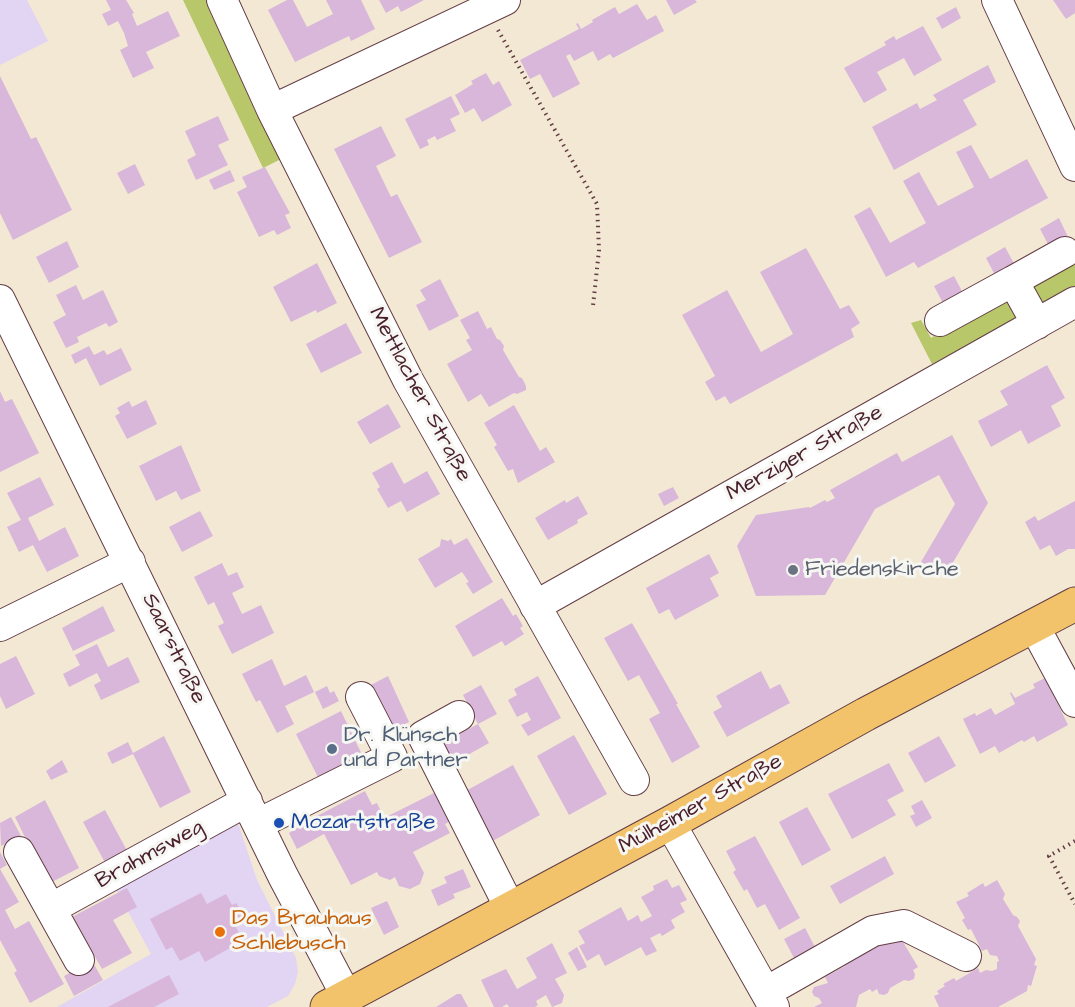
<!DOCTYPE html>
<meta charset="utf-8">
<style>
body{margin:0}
canvas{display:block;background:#f2e8d4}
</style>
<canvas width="1075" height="1007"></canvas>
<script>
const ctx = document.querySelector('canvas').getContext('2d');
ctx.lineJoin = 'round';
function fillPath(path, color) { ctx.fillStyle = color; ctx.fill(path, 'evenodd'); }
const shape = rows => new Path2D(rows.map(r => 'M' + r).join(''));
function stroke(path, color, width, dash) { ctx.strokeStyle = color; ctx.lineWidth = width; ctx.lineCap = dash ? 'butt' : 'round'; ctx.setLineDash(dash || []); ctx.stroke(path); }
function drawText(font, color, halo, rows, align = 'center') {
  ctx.font = font + ' "Architects Daughter",sans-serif'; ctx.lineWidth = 6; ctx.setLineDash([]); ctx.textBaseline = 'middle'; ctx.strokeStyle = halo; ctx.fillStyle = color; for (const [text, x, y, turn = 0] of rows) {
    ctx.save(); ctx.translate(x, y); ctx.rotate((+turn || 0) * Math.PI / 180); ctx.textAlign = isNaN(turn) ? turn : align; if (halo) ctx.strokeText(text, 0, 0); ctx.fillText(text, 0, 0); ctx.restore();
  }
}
const built = shape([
 [0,0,27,0,48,41,0,65],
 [236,817,257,880,296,958,298,972,295,984,288,996,267,1007,57,1007,151,954,113,884]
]);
const green = shape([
 [183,0,211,0,285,157,263,168],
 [1075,257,1075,287,1036,308,1029,283],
 [1001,295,1022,316,932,364,911,323,921,320,931,338]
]);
const building = shape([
 [106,0,126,0,134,13,132,14,137,26,168,11,180,36,146,52,154,68,133,78,120,50,128,46,124,33,118,21,108,26,102,14,111,10],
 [287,0,293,0,307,27,333,14,326,0,361,0,375,29,351,41,349,36,295,62,268,10],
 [379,0,424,0,401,12,398,6,386,13],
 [666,0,695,0,697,2,674,15],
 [1053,0,1075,0,1075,13,1066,19],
 [637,4,647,20,656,15,664,31,613,58,610,54,598,61,593,51,574,61,570,54,566,56,580,84,553,98,540,74,530,79,520,60,579,29,576,24,578,23,581,29,593,22,592,20,615,7,619,14],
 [956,7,961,18,942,29,936,18],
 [923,26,942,60,914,76,904,58,877,72,887,90,864,103,844,68,886,45,884,42,894,36,896,40],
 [988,65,996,82,963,100,977,125,894,170,872,127,917,103,920,109,937,100,933,95],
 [486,73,493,85,499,81,512,105,482,122,474,108,465,113,455,95,473,84,471,81],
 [0,76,31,139,36,137,72,210,13,240,0,213],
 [451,96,460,114,450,119,456,131,437,140,435,136,427,140,429,145,420,149,405,119],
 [218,116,229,140,218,145,228,165,196,180,187,160,196,155,185,131],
 [381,126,396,156,376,166,391,197,397,194,422,242,389,258,334,149],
 [971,145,990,179,1027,159,1048,198,918,268,914,262,886,277,854,216,870,207,890,243,926,223,903,181,919,172,938,206,974,187,956,152],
 [135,164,145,185,128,194,117,173],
 [265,167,290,213,285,215,291,228,277,235,274,230,259,237,237,192,247,187,242,177],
 [230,170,235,181,214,190,209,180],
 [1059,218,1068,237,1050,248,1040,229],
 [67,241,79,267,49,283,36,257],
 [1005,247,1016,267,996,277,986,258],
 [806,248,840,309,849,305,860,323,851,329,854,337,730,404,725,396,716,401,705,382,715,376,682,315,727,290,761,352,793,334,760,272],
 [317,263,337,303,317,313,316,310,291,322,273,287],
 [954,276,964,295,944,305,934,286],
 [440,279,459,316,429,331,416,305,426,300,420,290],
 [76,285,83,300,103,290,118,322,109,327,106,323,77,337,79,342,66,348,53,322,66,315,56,295],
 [478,311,487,329,491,327,497,339,500,340,504,346,503,350,519,377,522,378,526,386,526,390,517,394,514,393,489,407,481,394,468,402,447,364,472,350,466,340,470,338,460,320],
 [346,323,362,353,321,373,306,344],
 [89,346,94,355,104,350,107,355,121,348,132,370,100,386,86,358,75,364,71,355],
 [1047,365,1065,398,1051,406,1061,426,1028,444,1021,430,991,447,978,421,1008,405,1000,391],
 [0,391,5,402,12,399,39,453,0,472],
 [146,400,157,424,127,439,115,416,120,413,117,408,129,401,132,407],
 [388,404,401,427,370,444,357,422],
 [514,405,540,451,546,447,555,462,518,483,513,469,508,471,494,447,497,445,484,423],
 [952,435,988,503,945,576,921,562,955,504,939,475,875,509,825,595,756,596,737,546,756,515,809,507,810,508,825,500,827,502,835,498,830,490,897,453,902,462],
 [181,445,201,491,181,500,176,491,156,501,139,466],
 [392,462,404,484,427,471,440,494,407,512,401,501,388,508,377,489,380,487,372,473],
 [40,477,54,505,28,518,39,541,65,527,79,556,47,572,33,545,19,552,7,527,21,520,7,493],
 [673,487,679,498,664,506,658,494],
 [578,496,588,514,577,520,578,523,548,540,535,518,565,500,566,503],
 [1075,501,1075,549,1068,549,1056,556,1050,545,1040,550,1025,522,1035,516,1038,521],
 [200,511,213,536,182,552,169,527],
 [467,538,493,582,473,594,466,583,469,582,462,572,435,588,418,559,440,546,441,539,448,541,451,539,454,545],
 [709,554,719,573,710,578,719,596,675,620,669,609,659,614,646,588],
 [222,563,228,576,237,572,244,587,232,593,242,614,261,605,274,633,232,654,218,626,224,623,214,602,208,605,194,577],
 [502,598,513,616,516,614,523,626,520,628,524,634,505,646,502,641,473,657,455,626],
 [103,606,115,631,73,651,62,628],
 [632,623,678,704,676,704,700,747,672,763,649,719,660,713,639,675,628,681,604,638],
 [97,644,108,667,128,657,140,682,101,700,94,685,101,681,97,673,69,687,63,674,80,665,75,655],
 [16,656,35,694,6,709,0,696,0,664],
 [272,659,284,686,306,675,314,692,285,706,294,724,277,733,260,700,256,702,242,674],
 [761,671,770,689,780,684,790,703,727,737,713,712,722,707,716,696],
 [388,676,409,722,391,731,369,686],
 [538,676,561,718,528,736,521,725,531,720,527,712,517,717,508,700,517,695,514,689],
 [1045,678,1068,725,1037,742,1034,736,1024,742,1022,740,999,753,995,746,980,754,963,719,975,713,976,716,991,708,995,715,1015,704,1010,693,1011,692,1015,698,1035,688,1033,684],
 [481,685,497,714,478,724,489,743,450,765,440,745,478,724,463,695],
 [327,686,330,693,334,691,339,701,323,709,315,692],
 [341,711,367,765,323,787,296,734],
 [574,735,607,794,569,815,537,756],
 [164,736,191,792,160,808,133,754,112,764,107,753,128,742,133,753],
 [939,736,956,766,925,783,908,753],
 [62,760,68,772,51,780,46,771],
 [889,763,904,791,887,800,896,815,852,839,828,794],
 [513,765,540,815,489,843,462,793],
 [446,787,461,816,445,824,450,833,413,852,424,873,420,884,410,889,399,886,395,877,390,880,379,876,377,872,351,885,324,834,297,849,289,833,315,817,365,791,372,805,377,803,384,818],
 [45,800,79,868,48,884,15,817],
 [922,800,932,818,916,827,910,816,915,814,911,806],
 [807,807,831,850,802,866,779,822],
 [105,810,130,856,108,868,83,822],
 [11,817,21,836,1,846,0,823],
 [755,836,800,918,779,930,765,904,757,908,747,889,744,891,733,872,736,870,726,851],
 [0,852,7,865,0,869,19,902,5,910,15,929,29,921,64,984,30,1003,14,973,17,971,0,940],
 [885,856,894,874,840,904,830,886],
 [463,869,471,887,453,894,455,898,438,906,431,890,447,883,444,877],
 [667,879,672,888,679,885,687,900,680,903,685,912,671,920,675,928,662,936,660,933,650,938,657,951,646,956,641,947,605,966,599,954,587,961,579,946,585,943,578,931,621,907,628,921,638,915,641,922,652,916,641,897,654,890,653,886],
 [997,880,1005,894,1003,899,1013,915,1017,917,1020,921,1018,926,1036,959,1034,965,1037,966,1031,986,1028,985,1027,991,998,1007,939,1007,934,996,939,994,937,991,945,986,943,984,954,978,956,981,978,968,980,973,986,970,992,971,997,969,997,962,999,961,997,956,990,955,987,949,982,951,971,929,968,930,962,920,965,918,956,902,969,896,967,893,983,883,985,887],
 [127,888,137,907,113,920,132,953,102,969,83,936,80,938,70,918],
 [201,893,207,904,226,894,232,905,236,903,243,912,245,920,235,925,240,935,245,936,242,946,237,944,205,962,199,951,180,961,172,947,166,950,150,919],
 [387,901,399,927,384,935,371,908],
 [805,928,815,947,794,958,784,939],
 [900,937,918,967,913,970,915,974,914,979,909,981,904,980,890,988,888,993,884,995,879,994,877,989,872,992,870,989,859,995,856,1007,814,1007,822,1003,819,998,814,996,812,992,814,987,828,983,825,977,845,966,843,962,876,947,875,944],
 [552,943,567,973,555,979,564,995,562,1003,552,1007,546,995,536,1001,538,1005,535,1007,509,1007,507,1004,502,1007,494,1007,481,980,506,969,517,989,537,978,526,958],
 [577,947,587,967,578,971,568,953],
 [92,961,103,980,74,996,64,976],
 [169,975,179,994,154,1007,108,1007],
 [457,994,461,994,468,1007,436,1007]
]);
const path = shape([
 [498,30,597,204,599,250,593,306],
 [1075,841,1049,856,1075,904]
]);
const minor = shape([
 [222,0,272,110,408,380,634,780],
 [997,0,1075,166],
 [272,110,505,0],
 [1013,281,1065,252],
 [0,300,283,876,347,997],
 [940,321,1013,281,1037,324],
 [535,606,1075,302],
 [0,626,130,562],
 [1034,626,1075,702],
 [459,716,423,736,510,908],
 [670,823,774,1007],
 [258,824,392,757,361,697],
 [19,852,79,960],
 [52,908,247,801],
 [766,992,873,931,904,925,966,956]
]);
const major = shape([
 [327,1007,670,823,866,714,1075,604]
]);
const markers = [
 [793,570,6,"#6b7280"],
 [332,749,6,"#5c6f8a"],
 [279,823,6,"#1a4fb4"],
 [220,932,6,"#e8710a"]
];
const streetNames = [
 ["Mettlacher Straße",419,395,62],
 ["Merziger Straße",805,454,-29],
 ["Saarstraße",173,649,64],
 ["Mülheimer Straße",701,805,-29],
 ["Brahmsweg",150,855,-29]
];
const worshipNames = [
 ["Friedenskirche",805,570]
];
const serviceNames = [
 ["Dr. Klünsch",344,736],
 ["und Partner",344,761]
];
const transitNames = [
 ["Mozartstraße",291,823]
];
const foodNames = [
 ["Das Brauhaus",232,919],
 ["Schlebusch",232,944]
];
fillPath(built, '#e2d4f3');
fillPath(green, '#b7c769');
fillPath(building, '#d9b7db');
stroke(minor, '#633d44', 32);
stroke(major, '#633d44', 35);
stroke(path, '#633d44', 4, [1.5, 4.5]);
stroke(minor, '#fff', 30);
stroke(major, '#f2c36a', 33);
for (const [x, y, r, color] of markers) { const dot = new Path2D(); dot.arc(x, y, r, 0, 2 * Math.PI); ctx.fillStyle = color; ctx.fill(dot); stroke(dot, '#f6f6f2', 2); }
drawText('22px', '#4a1f2b', '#f6f6f2', streetNames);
drawText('22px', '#5b616d', '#f6f6f2', worshipNames, 'left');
drawText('22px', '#4e5e75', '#f6f6f2', serviceNames, 'left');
drawText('22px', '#164399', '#f6f6f2', transitNames, 'left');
drawText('22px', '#c56008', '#f6f6f2', foodNames, 'left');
</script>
